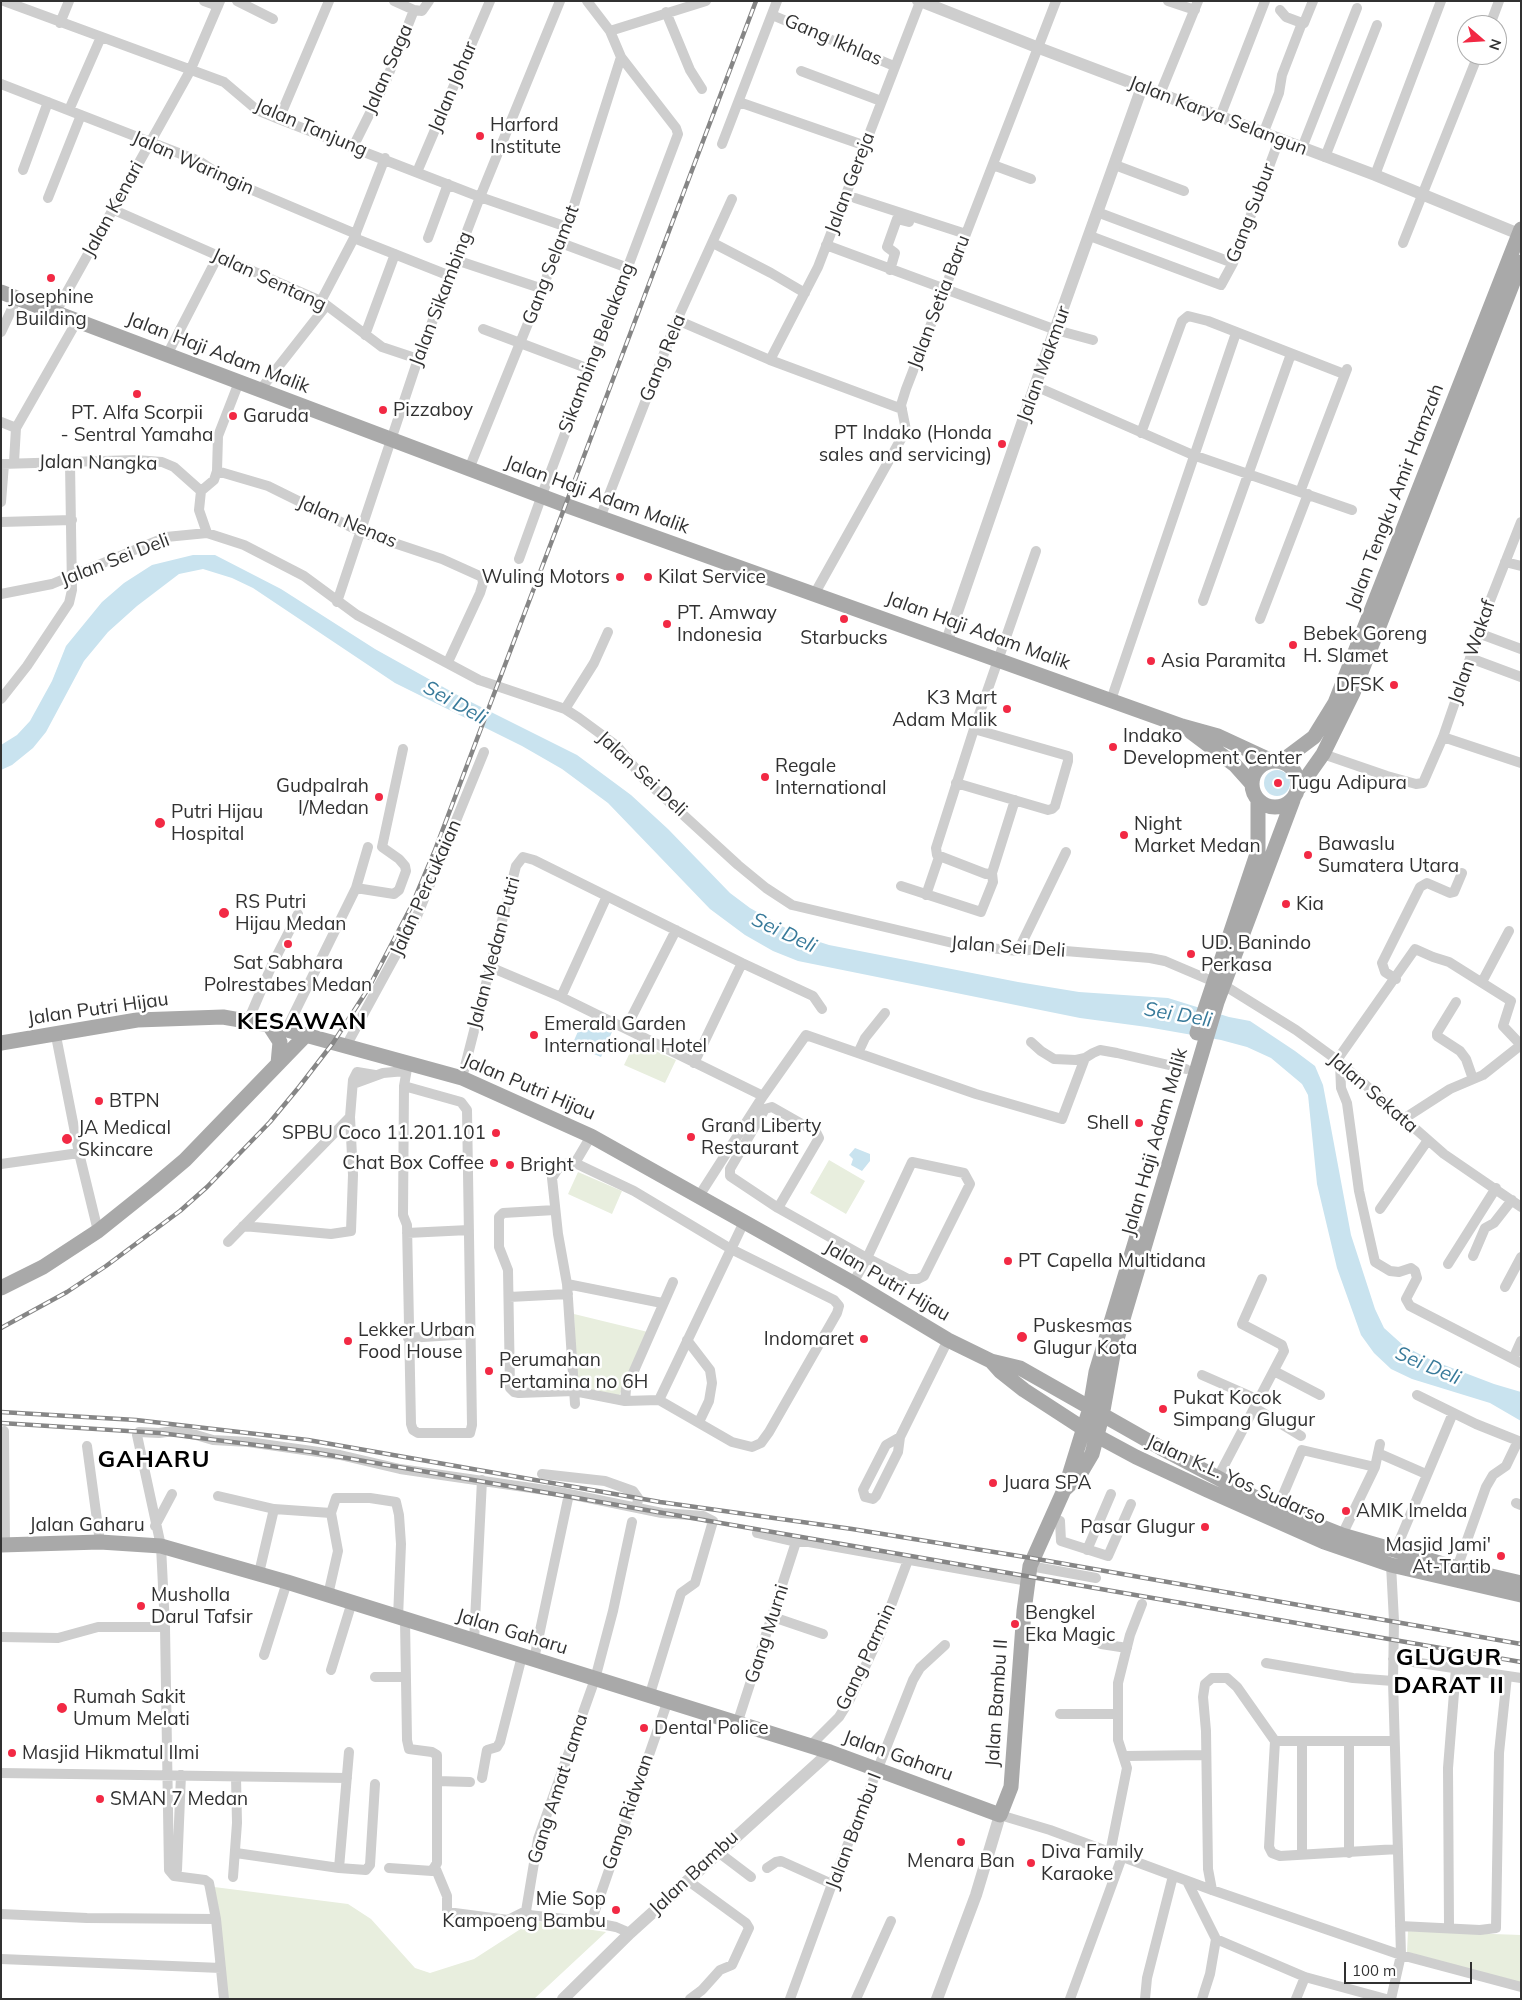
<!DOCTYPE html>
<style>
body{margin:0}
#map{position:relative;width:1522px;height:2000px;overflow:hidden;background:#fff;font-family:Mulish,sans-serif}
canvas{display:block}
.frame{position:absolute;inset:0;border:2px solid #313131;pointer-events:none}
.north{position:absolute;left:1457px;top:15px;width:50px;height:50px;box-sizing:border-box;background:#fff;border:1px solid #adadad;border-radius:50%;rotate:109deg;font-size:14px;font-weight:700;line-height:20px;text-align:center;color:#313131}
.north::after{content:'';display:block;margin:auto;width:18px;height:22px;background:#f22944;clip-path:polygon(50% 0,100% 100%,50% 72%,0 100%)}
.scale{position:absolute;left:1344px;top:1962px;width:128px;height:22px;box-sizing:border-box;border:2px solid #313131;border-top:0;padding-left:6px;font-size:15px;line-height:18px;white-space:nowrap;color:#313131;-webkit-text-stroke:4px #fff;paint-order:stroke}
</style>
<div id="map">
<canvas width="1522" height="2000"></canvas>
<div class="frame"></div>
<div class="north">N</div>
<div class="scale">100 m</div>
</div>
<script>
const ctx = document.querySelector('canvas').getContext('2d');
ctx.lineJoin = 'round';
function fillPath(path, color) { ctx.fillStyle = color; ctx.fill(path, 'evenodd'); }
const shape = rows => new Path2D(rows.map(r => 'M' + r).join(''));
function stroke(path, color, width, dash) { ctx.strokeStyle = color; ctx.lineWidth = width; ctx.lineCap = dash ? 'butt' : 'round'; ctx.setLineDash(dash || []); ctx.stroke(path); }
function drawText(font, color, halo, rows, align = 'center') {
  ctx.font = font + ' Mulish,sans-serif'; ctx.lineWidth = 5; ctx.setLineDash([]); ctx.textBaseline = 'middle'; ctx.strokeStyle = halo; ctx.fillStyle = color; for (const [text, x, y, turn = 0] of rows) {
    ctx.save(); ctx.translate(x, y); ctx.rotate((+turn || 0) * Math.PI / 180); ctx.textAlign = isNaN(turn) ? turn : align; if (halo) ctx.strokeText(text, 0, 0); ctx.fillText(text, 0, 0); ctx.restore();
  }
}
const green = shape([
 [635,1042,676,1060,665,1083,624,1065],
 [829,1160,865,1181,846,1214,810,1193],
 [578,1172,622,1191,612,1214,568,1194],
 [574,1314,648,1332,619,1396,577,1389],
 [214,1887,348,1904,371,1919,415,1968,430,1973,474,1959,533,1921,606,1932,534,1999,226,1999],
 [1408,1931,1521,1935,1521,1985,1407,1952]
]);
const water = shape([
 [193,555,215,555,281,589,375,649,461,697,577,755,631,795,668,829,730,893,750,908,798,935,829,945,1018,982,1079,992,1168,998,1229,1017,1250,1021,1295,1051,1315,1066,1323,1085,1351,1235,1375,1309,1384,1328,1404,1346,1431,1360,1494,1384,1521,1392,1521,1421,1490,1403,1412,1379,1391,1369,1374,1353,1361,1335,1337,1268,1317,1184,1308,1095,1302,1084,1271,1058,1247,1047,1221,1040,1147,1027,1080,1018,798,961,773,951,745,935,710,909,608,803,562,769,522,746,395,683,253,588,232,578,203,569,179,574,137,606,108,632,84,661,46,732,33,748,12,765,1,770,1,745,17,735,30,721,52,681,66,646,102,602,124,583,152,565],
 '1264 783a13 13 0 1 1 26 0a13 13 0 1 1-26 0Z',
 [583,1020,612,1032,601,1057,572,1045],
 [855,1148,870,1154,870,1161,862,1171,851,1165,853,1159,849,1155]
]);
const minor = shape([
 [4,1,224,82,257,110,279,119,480,197,567,227],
 [204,1,218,6],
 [237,1,273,19],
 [394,1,414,10],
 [1168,1,1195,10],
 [1280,10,1286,17,1302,23],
 [666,12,690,70,702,89],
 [772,15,894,66],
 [60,23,69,1],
 [1490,25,1499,1],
 [610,31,706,1],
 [801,71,881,101],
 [1,84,199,161,226,179,356,234],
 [1160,94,1198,1],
 [739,102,863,145],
 [69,110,101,37],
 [1220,117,1265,1],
 [279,119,329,1],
 [1263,134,1279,93,1282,75,1302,23,1304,23,1313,1],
 [722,144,777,1],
 [353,147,386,81,414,10,422,11,429,1],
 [1302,148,1357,8],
 [1325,157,1377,25],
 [993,165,1031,179],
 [1115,165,1184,191],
 [23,170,48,102],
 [417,172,490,1],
 [1375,175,1441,1],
 [48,198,81,115],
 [855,198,966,234],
 [114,210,321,301,382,347,418,359],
 [1097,212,1233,263],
 [1090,236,1221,285,1233,263,1279,140],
 [354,238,450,276],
 [428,238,448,184],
 [561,243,628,268],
 [713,243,771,273,805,293],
 [1403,243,1478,55],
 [826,245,1056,330,1093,340],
 [456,260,543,289],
 [890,270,895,253,887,247,897,219,909,222],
 [321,301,354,238,385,158],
 [58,308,190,71,220,1],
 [677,320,770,360,902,409],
 [483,329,589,369],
 [1,332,17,298],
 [365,335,395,254],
 [167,355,218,256],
 [770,360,818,267,920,2,917,1],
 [1035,386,1193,455,1352,510],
 [260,390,326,306],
 [1,422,16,428],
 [1141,433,1182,321,1188,316,1208,321,1344,374],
 [14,462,16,428,77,321],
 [1,464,136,460,162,462,174,467,201,491,199,510,207,533],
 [469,469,567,227,621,57],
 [217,471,268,486,361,532,442,559,482,577,483,583,480,593,448,662],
 [201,491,214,480,217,471,218,436,239,382],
 [1300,492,1347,369],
 [1,502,4,464],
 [600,518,677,320,732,199],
 [1,522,72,520],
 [519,559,546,484,678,134,676,128,621,57,610,31,587,1],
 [1505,562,1521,566],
 [815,593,906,430,901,405,906,389,1056,1],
 [1,594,52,584,166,537,207,533,244,545,304,576,357,615,479,680,565,709,579,718,617,746,644,779,738,865,766,888,792,905,961,945,1018,951,1041,949,1150,958,1165,961,1212,981],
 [1203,601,1291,354],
 [337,602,418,359,480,197,560,1],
 [1260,619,1308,494],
 [1478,633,1521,649],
 [1470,658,1521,677],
 [1,699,27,666,69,603,72,590,70,463],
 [1111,700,1236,333],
 [565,709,594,663,608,632],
 [1443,737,1521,763],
 [1323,754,1387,776,1416,784,1423,783,1443,737,1488,606,1521,522],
 [956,783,1048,810,1052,809,1055,806,1068,761,1068,756,974,729],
 [1015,800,992,873,986,874,937,855,936,848,974,729,1036,551],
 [901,886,981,912,993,882,992,873],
 [356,888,394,894,399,890,406,871,405,866,399,859,382,847,403,749],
 [926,895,939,857],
 [1018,951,1066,852],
 [490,967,561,997,763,1096],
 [1396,979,1385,972,1382,963,1420,887,1427,883,1450,893,1454,892,1462,873],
 [1482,982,1509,931],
 [1222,984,1296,1030,1337,1060,1444,1154,1521,1207],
 [561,997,607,896],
 [1456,1002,1437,1033,1437,1036,1460,1051,1466,1059,1473,1079],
 [248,1021,272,965,298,914],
 [626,1028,676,930],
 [286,1030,356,888,368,847],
 [56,1036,79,1153,98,1231],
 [1031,1042,1041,1051,1054,1059,1076,1060,1085,1058],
 [346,1046,417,916,484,752],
 [858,1053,865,1038,885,1013],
 [1337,1060,1415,949,1433,957,1449,962,1511,1001,1503,1026,1521,1045],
 [694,1063,742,963],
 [1340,1064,1341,1088,1347,1103,1359,1191,1375,1262,1390,1271,1399,1272,1411,1268,1415,1271,1417,1278,1406,1299,1410,1306,1521,1363],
 [462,1078,516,866,523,857,534,860,742,963,813,996,822,1009],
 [353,1084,383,1073,405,1071],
 [404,1086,461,1102,467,1110,472,1425,470,1433,418,1433,413,1430,411,1424,407,1225,403,1215,404,1086,408,1063],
 [1405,1118,1450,1089,1483,1075,1521,1045],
 [575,1163,634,1191,731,1249,834,1300,839,1306,837,1313,769,1432,761,1443,752,1447,732,1442,659,1400],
 [1,1164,79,1153],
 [699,1196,763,1096,806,1035,976,1094,1062,1119,1085,1058,1093,1053,1100,1050,1117,1053,1186,1069],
 [778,1208,819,1138,816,1132,772,1107,765,1109,730,1169,730,1176,778,1208,867,1258,908,1279,918,1279,924,1276,970,1184,964,1173,912,1162,867,1258,853,1283],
 [1380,1209,1428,1140],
 [555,1210,503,1213,499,1217,499,1247,508,1270,510,1388,514,1392,519,1393,574,1391,625,1401],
 [243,1226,331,1234,351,1231,353,1175,350,1117,353,1080,357,1072,375,1075],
 [407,1233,469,1230],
 [228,1242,350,1117],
 [1473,1256,1485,1228,1494,1223,1512,1200],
 [1448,1264,1496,1188],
 [567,1284,662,1303],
 [1505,1287,1521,1257],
 [509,1297,568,1294],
 [408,1338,470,1334],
 [687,1340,710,1370,712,1383,709,1401,699,1422],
 [1513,1359,1521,1341],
 [1274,1371,1320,1395],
 [1202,1375,1259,1400],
 [1417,1395,1476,1424,1521,1442],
 [659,1400,744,1222],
 [659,1400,625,1401,626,1389,673,1282],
 [575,1404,567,1284,558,1234,552,1178,557,1170,564,1164,575,1163,591,1136],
 [1255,1408,1301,1436],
 [4,1431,5,1545],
 [900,1437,886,1445,863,1490,865,1497,873,1499,876,1496,898,1452,900,1437,948,1340],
 [87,1446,100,1542],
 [1378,1453,1426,1474],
 [542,1474,605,1481,633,1491,638,1498,637,1507],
 [1217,1479,1284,1351,1282,1345,1242,1324,1262,1279],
 [218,1496,274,1509,331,1513],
 [1516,1503,1521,1505],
 [1277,1509,1302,1450,1375,1467],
 [1052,1518,1060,1521,1061,1541,1108,1556,1131,1504],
 [155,1526,172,1494],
 [757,1533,796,1542,809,1542,1028,1581],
 [1342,1535,1375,1467,1380,1444],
 [1087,1550,1111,1494],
 [1395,1551,1453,1413],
 [1391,1565,1394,1621,1393,1681,1401,1955,1391,1999],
 [1030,1566,1096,1578],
 [1457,1568,1486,1487,1493,1475,1506,1466,1518,1441],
 [259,1573,274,1509],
 [328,1595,338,1551,331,1513,336,1498,370,1498,396,1502,399,1515,401,1544,398,1618],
 [773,1617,823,1634],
 [1,1637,58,1638,98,1627,165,1627],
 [474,1641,482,1480],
 [1101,1644,1127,1648],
 [264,1655,287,1582],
 [534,1659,569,1494],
 [1393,1659,1521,1678],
 [1266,1663,1353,1678,1393,1681],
 [331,1670,352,1602],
 [375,1677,406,1677],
 [1060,1714,1118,1714],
 [737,1724,796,1542],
 [1275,1741,1269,1847,1272,1853,1280,1856,1398,1849],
 [1302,1742,1302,1855],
 [1349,1742,1349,1853],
 [810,1746,839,1717,849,1701,880,1635,908,1560],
 [1125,1756,1206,1755],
 [1,1773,347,1778],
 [482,1778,487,1750,497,1747,500,1742,522,1656],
 [437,1781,470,1782],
 [1000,1815,1050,1830,1212,1890,1401,1955,1521,1987],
 [718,1852,751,1877],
 [236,1853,339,1868,366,1870,370,1865,375,1784],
 [1110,1853,1127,1768,1118,1740,1118,1683,1130,1635,1142,1604],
 [435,1867,447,1896,447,1912,508,1920,526,1911],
 [339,1868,349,1752],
 [389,1868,432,1871,437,1863,437,1755,432,1752,409,1749,407,1740,405,1620],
 [767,1868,776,1862,781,1861,832,1884],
 [177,1870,181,1775],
 [233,1877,237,1823,236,1777],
 [687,1880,746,1923,749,1928,732,1965,720,1970,702,1990,690,1999],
 [1187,1881,1216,1939,1305,1977,1386,1999],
 [1212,1890,1208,1869,1206,1731,1203,1697,1205,1684,1212,1678,1227,1678,1237,1687,1275,1741,1394,1741],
 [526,1911,538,1839,595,1679,613,1611,632,1522],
 [526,1911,529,1915,591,1922,616,1927,630,1933],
 [1,1914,87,1918,216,1919],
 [591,1922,667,1703],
 [1400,1926,1480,1930,1496,1928,1499,1753,1507,1676],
 [1449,1927,1448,1768,1456,1668],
 [1,1959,221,1968],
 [224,1999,216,1919,209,1883,205,1880,174,1876,169,1870,165,1627,161,1546,137,1435,139,1432,159,1433,174,1431,196,1435,213,1440,248,1442,340,1455,400,1469,559,1492,662,1513,703,1516,713,1521,695,1583,681,1593,649,1697],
 [790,1999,832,1884,913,1680,920,1668,945,1645],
 [856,1999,891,1921],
 [1070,1999,1122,1857],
 [1145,1999,1147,1978,1173,1876],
 [1202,1999,1210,1974,1216,1939],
 [1296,1999,1305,1977]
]);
const tertiary = shape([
 [920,1,1039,48,1375,175,1519,234],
 [947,641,1035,386,1142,87],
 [563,1999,630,1933,830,1752],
 [937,1999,976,1895,1000,1815]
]);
const primary = shape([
 [1,292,565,505,1182,726,1218,736,1272,761],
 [1191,732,1235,765,1252,784],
 '1252 784a23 23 0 1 1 46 0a23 23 0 1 1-46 0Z',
 [1282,761,1314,737,1335,703,1521,229],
 [1299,788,1323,754,1353,693,1521,262],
 [269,1025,280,1042,278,1064],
 [1197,1033,1258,851,1258,800],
 [1,1043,137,1020,223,1017,269,1025,462,1078,591,1136,853,1283,948,1340,991,1361,1020,1368,1161,1448,1277,1509,1342,1535,1457,1568,1521,1583],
 [1,1288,43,1267,98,1231,153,1187,185,1160,305,1036],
 [991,1361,1000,1371,1024,1390,1084,1429,1136,1457,1207,1490,1324,1542,1391,1565,1521,1595],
 [1065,1489,1090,1408,1096,1372,1138,1233],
 [1,1545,100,1542,161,1546,287,1582,830,1752,1000,1815,1011,1787,1024,1611,1030,1566,1064,1490,1079,1476,1092,1454,1102,1416,1114,1349,1217,1002,1293,800]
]);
const rail = shape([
 [1,1328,67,1292,106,1266,180,1211,207,1187,270,1122,299,1087,333,1043,368,989,411,907,435,850,756,1],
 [1,1412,136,1420,308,1440,660,1502,852,1529,1031,1558,1521,1644],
 [1,1423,160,1433,312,1452,1521,1662]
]);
const markers = [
 [480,136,5,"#f22944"],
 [51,278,5,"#f22944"],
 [137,394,5,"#f22944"],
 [383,410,5,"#f22944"],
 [233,416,5,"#f22944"],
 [1002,444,5,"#f22944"],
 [620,577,5,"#f22944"],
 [648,577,5,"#f22944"],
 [844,619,5,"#f22944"],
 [667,624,5,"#f22944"],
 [1293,645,5,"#f22944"],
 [1151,661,5,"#f22944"],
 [1394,685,5,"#f22944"],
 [1007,709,5,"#f22944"],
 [1113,747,5,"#f22944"],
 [765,777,5,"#f22944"],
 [1278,783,5,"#f22944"],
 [379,797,5,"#f22944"],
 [160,823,6,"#f22944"],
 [1124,835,5,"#f22944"],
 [1308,855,5,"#f22944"],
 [1286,904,5,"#f22944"],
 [224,913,6,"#f22944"],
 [288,944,5,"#f22944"],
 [1191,954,5,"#f22944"],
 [534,1035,5,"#f22944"],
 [99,1101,5,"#f22944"],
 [1139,1123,5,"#f22944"],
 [496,1133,5,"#f22944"],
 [691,1137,5,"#f22944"],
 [67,1139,6,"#f22944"],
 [494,1163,5,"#f22944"],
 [510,1165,5,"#f22944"],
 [1008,1261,5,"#f22944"],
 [1022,1337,6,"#f22944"],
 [864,1339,5,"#f22944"],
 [348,1341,5,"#f22944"],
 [489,1371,5,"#f22944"],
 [1163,1409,5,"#f22944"],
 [993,1483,5,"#f22944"],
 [1346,1511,5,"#f22944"],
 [1205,1527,5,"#f22944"],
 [1501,1556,5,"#f22944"],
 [141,1606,5,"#f22944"],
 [1015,1624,5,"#f22944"],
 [62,1708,6,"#f22944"],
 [644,1728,5,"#f22944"],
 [12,1753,5,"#f22944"],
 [100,1799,5,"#f22944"],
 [961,1842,5,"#f22944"],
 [1031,1863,5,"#f22944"],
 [616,1910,5,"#f22944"]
];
const streetNames = [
 ["Gang Ikhlas",833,40,23],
 ["Jalan Saga",388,69,-66],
 ["Jalan Johar",453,87,-67],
 ["Jalan Karya Selangun",1218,116,21],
 ["Jalan Tanjung",311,128,23],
 ["Jalan Waringin",193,163,24],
 ["Jalan Gereja",850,183,-69],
 ["Jalan Kenari",113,209,-61],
 ["Gang Subur",1251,213,-69],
 ["Gang Selamat",551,265,-69],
 ["Jalan Sentang",269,280,25],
 ["Jalan Sikambing",441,299,-69],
 ["Jalan Setia Baru",939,302,-69],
 ["Sikambing Belakang",597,348,-69],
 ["Jalan Haji Adam Malik",218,353,21],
 ["Gang Rela",663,358,-68],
 ["Jalan Makmur",1044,364,-70],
 ["Jalan Nangka",98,463,1],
 ["Jalan Haji Adam Malik",597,495,20],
 ["Jalan Tengku Amir Hamzah",1395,497,-69],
 ["Jalan Nenas",347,522,23],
 ["Jalan Sei Deli",115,560,-21],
 ["Jalan Haji Adam Malik",978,631,20],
 ["Jalan Wakaf",1472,652,-71],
 ["Jalan Sei Deli",642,774,43],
 ["Jalan Percukaian",426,888,-66],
 ["Jalan Sei Deli",1008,947,4],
 ["Jalan Medan Putri",494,953,-75],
 ["Jalan Putri Hijau",98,1009,-8],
 ["Jalan Putri Hijau",529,1087,23],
 ["Jalan Sekata",1373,1093,41],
 ["Jalan Haji Adam Malik",1155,1142,-74],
 ["Jalan Putri Hijau",887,1281,30],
 ["Jalan K.L. Yos Sudarso",1236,1480,24],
 ["Jalan Gaharu",87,1525],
 ["Jalan Gaharu",512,1632,17],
 ["Gang Murni",767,1634,-72],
 ["Gang Parmin",866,1657,-65],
 ["Jalan Bambu II",997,1703,-86],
 ["Jalan Gaharu",898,1756,20],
 ["Gang Amat Lama",558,1789,-72],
 ["Gang Ridwan",628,1812,-71],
 ["Jalan Bambu I",854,1831,-69],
 ["Jalan Bambu",694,1873,-43]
];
const poiNames = [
 ["Harford",490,125],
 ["Institute",490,147],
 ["Josephine",51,297,"center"],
 ["Building",51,319,"center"],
 ["Pizzaboy",393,410],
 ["PT. Alfa Scorpii",137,413,"center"],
 ["- Sentral Yamaha",137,435,"center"],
 ["Garuda",243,416],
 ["PT Indako (Honda",992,433,"right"],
 ["sales and servicing)",992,455,"right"],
 ["Wuling Motors",610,577,"right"],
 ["Kilat Service",658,577],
 ["PT. Amway",677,613],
 ["Indonesia",677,635],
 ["Bebek Goreng",1303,634],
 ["H. Slamet",1303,656],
 ["Starbucks",844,638,"center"],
 ["Asia Paramita",1161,661],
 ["DFSK",1384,685,"right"],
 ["K3 Mart",997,698,"right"],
 ["Adam Malik",997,720,"right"],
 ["Indako",1123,736],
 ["Development Center",1123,758],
 ["Regale",775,766],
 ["International",775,788],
 ["Tugu Adipura",1288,783],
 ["Gudpalrah",369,786,"right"],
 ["I/Medan",369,808,"right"],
 ["Putri Hijau",171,812],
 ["Hospital",171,834],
 ["Night",1134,824],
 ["Market Medan",1134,846],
 ["Bawaslu",1318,844],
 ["Sumatera Utara",1318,866],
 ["RS Putri",235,902],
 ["Hijau Medan",235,924],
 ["Kia",1296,904],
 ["UD. Banindo",1201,943],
 ["Perkasa",1201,965],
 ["Sat Sabhara",288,963,"center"],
 ["Polrestabes Medan",288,985,"center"],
 ["Emerald Garden",544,1024],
 ["International Hotel",544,1046],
 ["BTPN",109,1101],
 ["Shell",1129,1123,"right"],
 ["Grand Liberty",701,1126],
 ["Restaurant",701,1148],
 ["JA Medical",78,1128],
 ["Skincare",78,1150],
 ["SPBU Coco 11.201.101",486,1133,"right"],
 ["Chat Box Coffee",484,1163,"right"],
 ["Bright",520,1165],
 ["PT Capella Multidana",1018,1261],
 ["Puskesmas",1033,1326],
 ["Glugur Kota",1033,1348],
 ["Lekker Urban",358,1330],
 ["Food House",358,1352],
 ["Indomaret",854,1339,"right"],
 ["Perumahan",499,1360],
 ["Pertamina no 6H",499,1382],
 ["Pukat Kocok",1173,1398],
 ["Simpang Glugur",1173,1420],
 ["Juara SPA",1003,1483],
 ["AMIK Imelda",1356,1511],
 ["Pasar Glugur",1195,1527,"right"],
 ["Masjid Jami'",1491,1545,"right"],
 ["At-Tartib",1491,1567,"right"],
 ["Musholla",151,1595],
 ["Darul Tafsir",151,1617],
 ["Bengkel",1025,1613],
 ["Eka Magic",1025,1635],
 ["Rumah Sakit",73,1697],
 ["Umum Melati",73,1719],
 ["Dental Police",654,1728],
 ["Masjid Hikmatul Ilmi",22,1753],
 ["SMAN 7 Medan",110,1799],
 ["Diva Family",1041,1852],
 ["Karaoke",1041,1874],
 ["Menara Ban",961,1861,"center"],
 ["Mie Sop",606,1899,"right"],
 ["Kampoeng Bambu",606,1921,"right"]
];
const waterNames = [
 ["Sei Deli",455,703,29],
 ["Sei Deli",784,933,25],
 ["Sei Deli",1178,1015,10],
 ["Sei Deli",1428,1366,23]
];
const districtNames = [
 ["KESAWAN",302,1022],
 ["GAHARU",154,1460],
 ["GLUGUR",1449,1658],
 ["DARAT II",1449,1686]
];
fillPath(green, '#e8eede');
fillPath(water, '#c9e3ef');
stroke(minor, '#cecece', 10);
stroke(tertiary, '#cecece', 12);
stroke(primary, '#a9a9a9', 15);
stroke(rail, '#868686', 4.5);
stroke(rail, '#fff', 2.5, [8]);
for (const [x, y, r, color] of markers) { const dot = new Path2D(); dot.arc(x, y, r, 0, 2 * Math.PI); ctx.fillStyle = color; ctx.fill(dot); stroke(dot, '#fff', 2); }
drawText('19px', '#313131', '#fff', streetNames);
drawText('19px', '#313131', '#fff', poiNames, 'left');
drawText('italic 20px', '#387a9a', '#fff', waterNames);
ctx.letterSpacing = '1px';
drawText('bold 24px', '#000', '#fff', districtNames);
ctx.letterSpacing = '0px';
</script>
